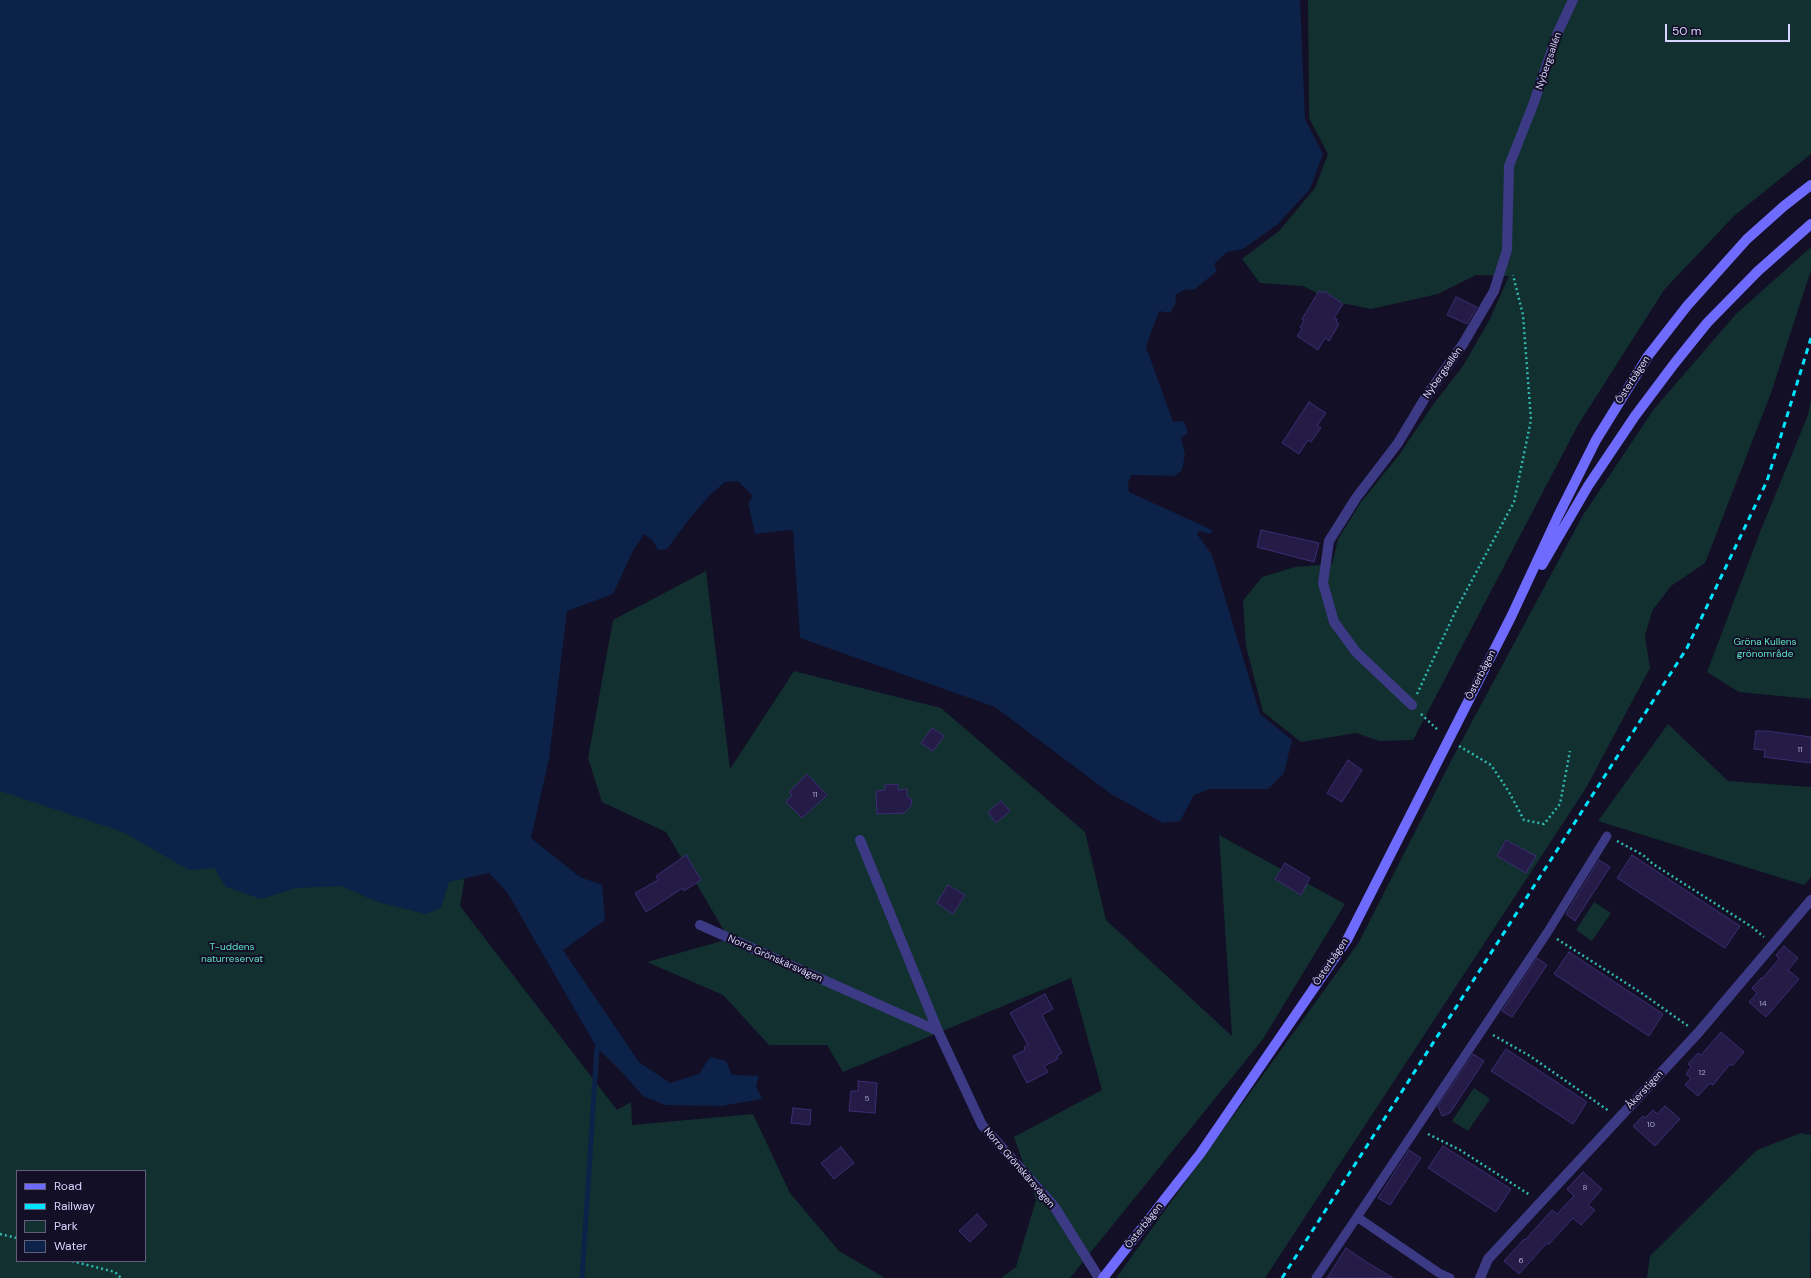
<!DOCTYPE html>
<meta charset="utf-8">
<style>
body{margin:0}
#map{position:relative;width:1811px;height:1278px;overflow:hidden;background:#130f26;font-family:"DM Sans",sans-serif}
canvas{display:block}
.legend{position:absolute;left:16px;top:1170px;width:130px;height:92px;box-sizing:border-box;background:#130f26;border:1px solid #625e7d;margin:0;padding:5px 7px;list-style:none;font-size:12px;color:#d9d4ff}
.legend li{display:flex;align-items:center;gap:8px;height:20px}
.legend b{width:20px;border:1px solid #625e7d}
.scale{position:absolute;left:1665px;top:24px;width:125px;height:18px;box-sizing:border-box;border:2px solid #d9d4ff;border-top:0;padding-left:5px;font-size:12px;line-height:14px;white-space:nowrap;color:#d9d4ff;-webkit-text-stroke:3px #130f26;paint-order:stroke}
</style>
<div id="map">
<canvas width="1811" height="1278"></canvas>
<ul class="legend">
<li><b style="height:5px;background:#6f6bff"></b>Road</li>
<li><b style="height:5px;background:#00e5ff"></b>Railway</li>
<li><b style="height:11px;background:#12302f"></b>Park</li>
<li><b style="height:11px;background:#0c2248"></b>Water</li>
</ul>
<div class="scale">50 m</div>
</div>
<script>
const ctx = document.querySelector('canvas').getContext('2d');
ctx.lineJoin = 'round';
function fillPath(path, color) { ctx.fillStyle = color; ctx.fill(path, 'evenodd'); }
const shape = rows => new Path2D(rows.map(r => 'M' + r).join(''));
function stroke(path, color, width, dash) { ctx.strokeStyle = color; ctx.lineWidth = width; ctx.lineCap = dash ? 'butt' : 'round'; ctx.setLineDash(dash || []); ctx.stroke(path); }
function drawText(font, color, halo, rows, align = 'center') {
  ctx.font = font + ' "DM Sans",sans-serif'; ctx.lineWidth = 4; ctx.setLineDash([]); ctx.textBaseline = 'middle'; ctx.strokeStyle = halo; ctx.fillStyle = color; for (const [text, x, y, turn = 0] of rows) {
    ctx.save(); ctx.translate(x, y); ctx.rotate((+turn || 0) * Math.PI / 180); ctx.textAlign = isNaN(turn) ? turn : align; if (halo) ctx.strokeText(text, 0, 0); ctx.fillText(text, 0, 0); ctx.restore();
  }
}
const green = shape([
 [1308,0,1811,0,1811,154,1734,216,1664,290,1578,425,1413,740,1379,741,1356,733,1301,742,1263,712,1246,646,1243,601,1262,577,1295,567,1332,564,1338,539,1361,502,1399,455,1432,406,1463,366,1490,319,1509,276,1476,275,1438,294,1371,309,1332,301,1303,286,1260,283,1242,259,1279,231,1315,188,1328,154,1309,118],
 [1811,247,1811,270,1771,393,1705,563,1671,586,1652,611,1645,636,1650,668,1586,788,1265,1278,1116,1278,1359,942,1453,757,1583,515,1654,409,1736,314],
 [0,319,474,822,460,906,617,1110,631,1102,632,1125,753,1114,790,1193,839,1251,885,1278,0,1278],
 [17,1171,145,1171,145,1261,17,1261],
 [1811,400,1811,699,1739,692,1707,672,1760,532,1808,415],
 [706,571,730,769,794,671,941,708,1085,832,1106,920,1232,1036,1219,835,1345,904,1263,1039,1070,1278,1001,1278,1016,1267,1036,1200,1014,1137,1102,1090,1071,978,843,1072,827,1045,769,1045,723,995,647,962,729,939,666,832,602,802,588,758,613,620],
 [1668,724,1728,781,1811,787,1811,877,1804,885,1598,821],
 [1594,902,1611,913,1592,941,1576,930],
 [1474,1088,1490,1099,1468,1131,1452,1121],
 [1801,1133,1811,1135,1810,1278,1647,1278,1650,1256,1757,1150]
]);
const water = shape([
 [0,0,1300,0,1305,119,1323,154,1310,189,1278,224,1243,249,1227,252,1214,264,1217,271,1195,289,1184,290,1175,295,1176,303,1170,313,1159,311,1146,347,1173,422,1184,421,1188,433,1181,438,1185,455,1182,470,1175,476,1131,475,1128,483,1129,492,1212,530,1211,534,1199,531,1197,534,1212,555,1260,714,1292,740,1284,773,1268,789,1210,789,1194,795,1180,821,1163,823,1111,794,995,707,800,638,793,531,788,530,755,534,748,503,751,500,752,495,738,481,725,482,710,495,690,518,667,549,658,550,653,541,644,534,633,551,613,594,567,611,549,759,531,838,580,877,602,885,605,920,563,950,639,1062,670,1083,699,1074,710,1057,726,1061,732,1075,759,1076,756,1086,762,1099,721,1106,665,1105,643,1096,619,1069,597,1048,507,892,489,873,449,882,441,908,426,914,378,902,341,886,296,888,261,899,226,887,214,868,189,870,123,832,0,791]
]);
const stream = shape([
 [582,1278,597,1048]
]);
const building = shape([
 [1319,291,1323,293,1324,291,1343,304,1334,318,1337,319,1336,322,1339,324,1329,341,1325,338,1318,350,1297,336,1302,329,1300,327,1304,321,1302,319,1319,291],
 [1456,297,1477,307,1467,324,1447,315,1456,297],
 [1309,402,1326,413,1317,426,1321,428,1311,442,1308,440,1299,454,1282,443,1309,402],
 [1261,530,1319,543,1314,562,1257,547,1261,530],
 [932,728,944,736,933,751,921,743,932,728],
 [1756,731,1767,731,1811,737,1811,763,1764,757,1765,750,1754,749,1756,731],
 [1348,760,1362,770,1342,802,1327,793,1348,760],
 [807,774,827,795,802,818,786,802,792,795,789,792,807,774],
 [898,784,898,790,907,789,907,796,911,799,912,805,904,813,877,814,876,791,885,790,885,785,898,784],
 [1001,801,1010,811,996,823,988,812,1001,801],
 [1506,840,1536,856,1526,873,1497,856,1506,840],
 [686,855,701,880,684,891,683,888,646,912,635,893,658,880,656,876,686,855],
 [1632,855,1740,926,1725,948,1617,878,1632,855],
 [1599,860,1610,867,1575,921,1566,914,1599,860],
 [1285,863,1310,878,1301,895,1275,879,1285,863],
 [948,885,965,895,953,914,937,903,948,885],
 [1784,946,1798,958,1788,970,1799,979,1766,1017,1749,1002,1757,993,1752,988,1761,978,1762,979,1779,959,1776,955,1784,946],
 [1569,952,1663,1014,1649,1036,1554,974,1569,952],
 [1537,958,1547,965,1512,1017,1502,1011,1537,958],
 [1045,994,1053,1009,1042,1015,1062,1053,1057,1056,1058,1059,1044,1066,1048,1072,1027,1083,1013,1056,1025,1050,1024,1047,1028,1045,1010,1013,1045,994],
 [1721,1032,1744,1052,1732,1066,1730,1064,1713,1085,1710,1083,1698,1096,1685,1085,1691,1078,1686,1074,1691,1067,1688,1064,1698,1053,1701,1055,1721,1032],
 [1506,1049,1587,1102,1573,1124,1491,1071,1506,1049],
 [1473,1054,1484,1061,1450,1113,1442,1116,1438,1106,1473,1054],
 [858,1081,877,1083,875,1113,849,1111,851,1091,858,1091,858,1081],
 [1665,1106,1680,1119,1655,1146,1633,1126,1643,1116,1645,1118,1653,1110,1657,1114,1665,1106],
 [793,1108,811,1110,810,1125,791,1123,793,1108],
 [1443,1146,1511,1189,1496,1212,1428,1168,1443,1146],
 [841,1147,854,1163,834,1179,821,1163,841,1147],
 [1409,1150,1421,1158,1390,1205,1378,1198,1409,1150],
 [1583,1172,1602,1189,1588,1205,1595,1210,1581,1225,1573,1218,1549,1244,1547,1243,1519,1274,1504,1261,1524,1239,1525,1240,1552,1210,1557,1214,1574,1196,1567,1189,1583,1172],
 [977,1214,987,1225,970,1242,959,1231,977,1214],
 [1346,1248,1368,1263,1393,1278,1327,1278,1346,1248]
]);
const path = shape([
 [1417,694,1457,608,1514,502,1531,420,1523,315,1513,275],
 [1421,714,1439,731],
 [1459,746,1491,765,1509,792,1524,820,1544,824,1560,804,1570,751],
 [1617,841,1643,855,1653,864,1752,927,1764,937],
 [1557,939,1640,992,1688,1026],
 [1493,1035,1530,1056,1609,1111],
 [1428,1134,1460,1150,1530,1195],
 [0,1234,17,1238],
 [72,1261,115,1272,121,1278]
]);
const service = shape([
 [1357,1217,1547,933,1607,836],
 [1316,1278,1357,1217,1439,1273,1450,1278]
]);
const minor = shape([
 [1412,705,1356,652,1334,622,1323,583,1329,541,1356,498,1398,443,1425,398,1463,344,1494,291,1507,250,1509,166,1533,105,1558,32,1573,0],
 [860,840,938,1031,982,1125,1054,1206,1099,1278],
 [700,925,938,1031],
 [1480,1278,1488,1259,1698,1033,1811,900]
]);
const secondary = shape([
 [1542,565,1588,486,1635,416,1674,364,1707,323,1758,271,1811,224],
 [1103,1278,1200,1154,1347,940,1511,617,1558,516,1596,440,1648,356,1687,306,1747,239,1784,206,1811,185]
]);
const rail = shape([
 [1282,1278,1687,648,1767,481,1811,338]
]);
const numberNames = [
 ["11",1800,750],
 ["11",815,795],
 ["14",1763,1004],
 ["12",1702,1073],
 ["5",867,1099],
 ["10",1651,1125],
 ["8",1585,1188],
 ["6",1521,1261]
];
const streetNames = [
 ["Nybergsallén",1549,61,-71],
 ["Nybergsallén",1443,373,-55],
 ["Österbågen",1633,380,-57],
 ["Österbågen",1481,675,-63],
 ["Norra Grönskärsvägen",775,959,24],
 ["Österbågen",1331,962,-56],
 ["Åkerstigen",1645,1090,-47],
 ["Norra Grönskärsvägen",1019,1168,49],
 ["Österbågen",1144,1226,-52]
];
const parkNames = [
 ["Gröna Kullens",1765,642],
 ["grönområde",1765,654],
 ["T-uddens",232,947],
 ["naturreservat",232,959]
];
fillPath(green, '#12302f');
fillPath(water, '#0c2248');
stroke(stream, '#0c2248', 5);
fillPath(building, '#241b47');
stroke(building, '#3b2d73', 1);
stroke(path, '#2fb8b0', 2.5, [2, 3]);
stroke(service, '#3d3a85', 9);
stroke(minor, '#3d3a85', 10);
stroke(secondary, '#6f6bff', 10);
stroke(rail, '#00e5ff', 3, [6, 5]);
drawText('8px', '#aca6d1', null, numberNames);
drawText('10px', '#d9d4ff', '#130f26', streetNames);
drawText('10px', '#5fe0c0', '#130f26', parkNames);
</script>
